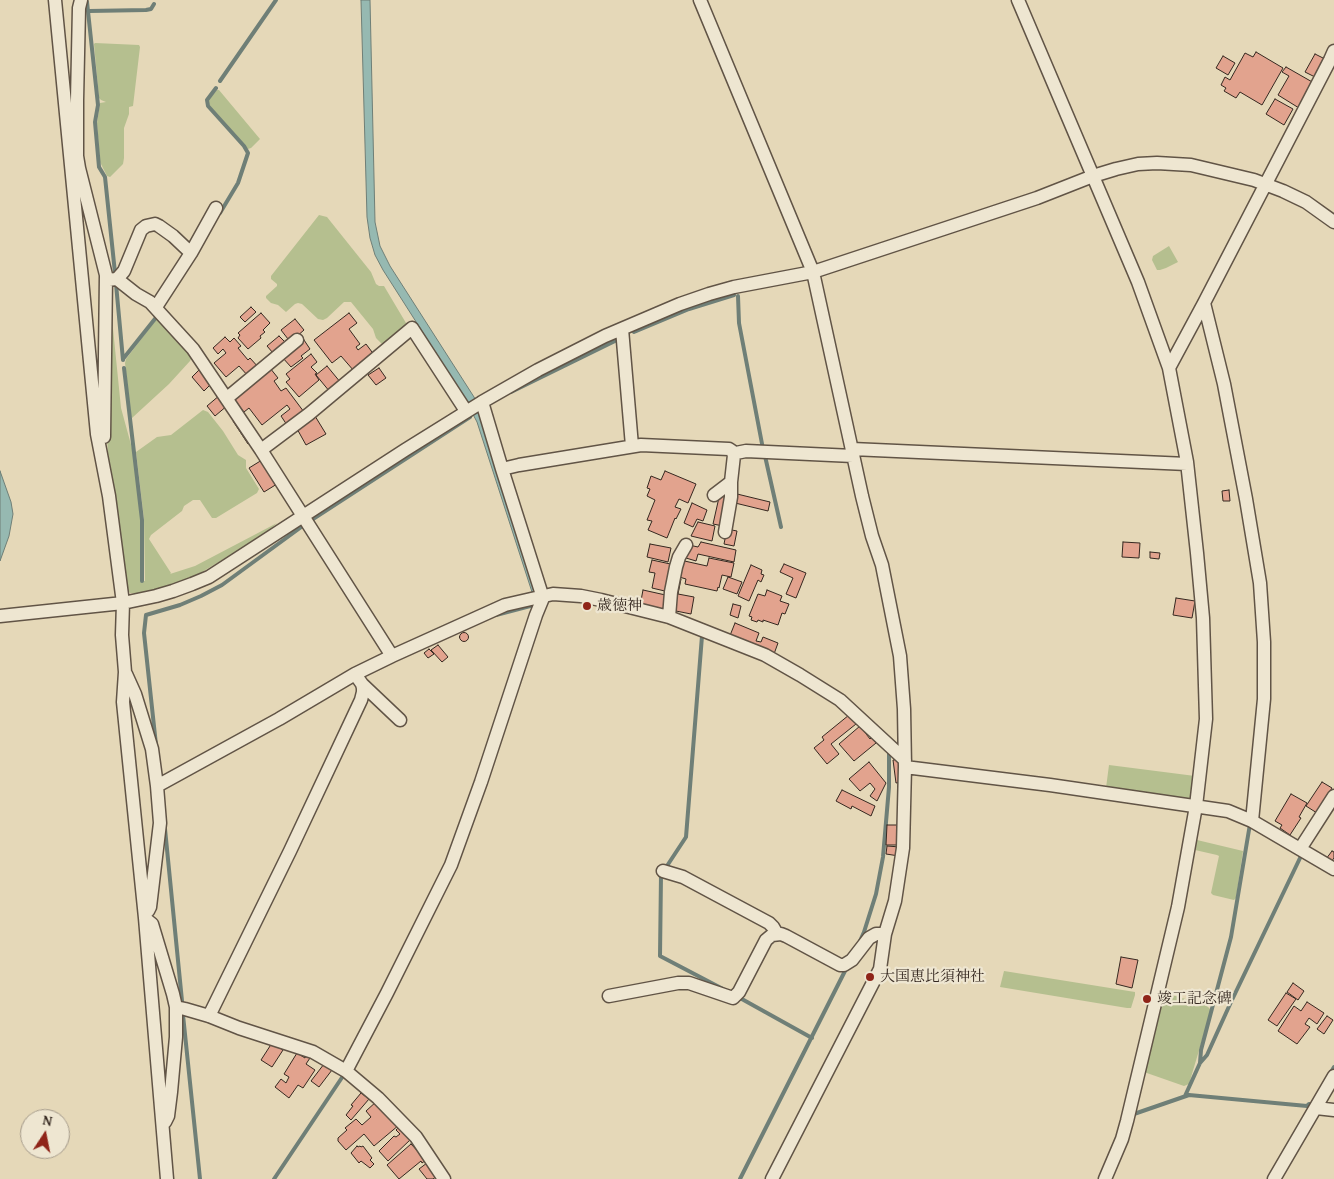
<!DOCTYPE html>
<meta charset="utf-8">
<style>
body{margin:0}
#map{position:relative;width:1334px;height:1179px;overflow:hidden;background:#e5d8b8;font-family:"Gentium Book Plus",serif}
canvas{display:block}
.north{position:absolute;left:20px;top:1109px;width:50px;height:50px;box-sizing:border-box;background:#eee6d1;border:1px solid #a49a8a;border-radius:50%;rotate:11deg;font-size:14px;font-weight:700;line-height:20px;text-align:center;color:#352820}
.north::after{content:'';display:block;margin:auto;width:18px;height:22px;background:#8f2418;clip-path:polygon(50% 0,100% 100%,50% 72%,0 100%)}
</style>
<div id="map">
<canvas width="1334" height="1179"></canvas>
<div class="north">N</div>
</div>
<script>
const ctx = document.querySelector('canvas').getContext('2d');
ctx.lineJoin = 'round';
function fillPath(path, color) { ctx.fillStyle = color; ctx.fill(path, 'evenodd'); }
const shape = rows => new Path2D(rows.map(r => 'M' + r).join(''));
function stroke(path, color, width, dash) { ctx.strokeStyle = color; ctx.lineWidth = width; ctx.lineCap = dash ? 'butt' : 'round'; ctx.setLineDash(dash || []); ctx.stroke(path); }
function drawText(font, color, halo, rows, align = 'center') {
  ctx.font = font + ' "Gentium Book Plus","Noto Serif JP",serif'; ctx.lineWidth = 4.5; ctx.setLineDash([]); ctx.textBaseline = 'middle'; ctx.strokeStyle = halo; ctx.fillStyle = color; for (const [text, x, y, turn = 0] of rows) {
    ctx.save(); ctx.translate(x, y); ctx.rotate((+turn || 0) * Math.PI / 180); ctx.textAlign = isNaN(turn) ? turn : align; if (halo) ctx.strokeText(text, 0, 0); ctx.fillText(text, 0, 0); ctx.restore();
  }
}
const green = shape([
 [95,43,139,45,140,47,133,106,129,107,129,114,124,128,124,158,123,164,110,177,107,176,100,162,97,123,100,103,106,102,101,100,99,98,94,44],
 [217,90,219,90,260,139,251,148,248,149,208,105,208,100],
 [319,215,327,217,371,272,376,284,379,286,384,286,406,323,407,325,383,345,376,338,373,329,351,302,344,302,327,318,323,320,318,319,302,304,298,303,295,304,286,312,278,305,271,303,266,298,266,296,277,286,277,284,271,279,271,276],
 [1169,246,1178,262,1166,268,1160,270,1157,270,1152,260,1153,256],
 [110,299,121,408,133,452,141,520,141,581,145,581,144,519,136,452,157,437,171,435,203,410,208,412,223,431,238,455,246,460,246,468,259,489,257,493,216,518,212,518,200,500,193,500,184,506,182,511,151,535,149,539,171,573,170,574,195,566,277,523,265,534,202,572,173,585,138,594,130,593,128,590,108,454,107,437],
 [158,317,163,318,192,357,190,361,169,384,132,418,131,417,125,363,126,359],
 [1109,765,1195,776,1192,801,1106,788],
 [1197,840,1243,851,1236,898,1234,900,1213,895,1211,893,1219,856,1217,855,1195,850,1194,849],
 [1004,971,1135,992,1135,995,1131,1008,1127,1008,1000,987],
 [1162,994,1176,996,1207,1006,1211,1010,1189,1084,1184,1086,1144,1072]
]);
const water = shape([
 [361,0,370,0,375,222,380,246,390,266,474,397,480,410,537,591,532,592,477,422,464,397,383,270,375,255,370,238,367,217,361,0],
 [0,471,11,502,13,514,9,536,0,561,0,471]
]);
const stream = shape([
 [87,2,98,105,95,122,99,167,105,177,115,273],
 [89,11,146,10,151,9,154,4],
 [220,81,276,0],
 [216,88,207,100,208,106,244,146,248,153,238,183,220,213],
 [116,284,123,360],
 [738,296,739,323,763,449],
 [634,332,689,309,734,295],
 [123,359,158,315],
 [124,368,142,520,142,581],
 [511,392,617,340],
 [765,456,781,527],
 [313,519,470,417],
 [496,615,534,605],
 [702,636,686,837,661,875,660,956,723,989],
 [156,745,144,633,146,615,180,605,201,596,222,585,304,525],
 [165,829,182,1001],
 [860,941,864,932,876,894,883,857,889,787,889,751,887,749],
 [740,998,812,1038],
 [183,1015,200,1179],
 [1200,1063,1201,1050,1231,937,1250,824],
 [1330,1074,1334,1067],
 [1185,1096,1200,1063,1207,1055,1231,1002,1301,856],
 [1134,1114,1189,1095,1307,1106,1309,1104,1312,1105,1313,1102],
 [274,1179,343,1076],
 [740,1179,847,967]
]);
const building = shape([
 [1256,52,1283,68,1262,105,1240,92,1236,98,1224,91,1226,88,1221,85,1225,77,1230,80,1245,53,1253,57,1256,52],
 [1315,54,1327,60,1317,78,1305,72,1315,54],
 [1223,56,1235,63,1228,75,1216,68,1223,56],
 [1286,67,1314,83,1299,108,1278,95,1289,76,1282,72,1286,67],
 [1275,99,1293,109,1284,125,1266,114,1275,99],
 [251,307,256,312,245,322,240,317,251,307],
 [261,313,270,323,263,330,265,332,260,336,261,338,248,349,238,338,240,335,238,333,261,313],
 [349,313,357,323,349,329,360,344,356,347,358,350,366,344,375,356,354,371,341,356,332,363,314,340,349,313],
 [295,319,304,330,296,337,294,334,288,339,281,330,295,319],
 [279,336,285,342,273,353,267,346,279,336],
 [225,337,230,342,234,338,241,346,238,348,248,360,250,358,259,368,249,377,239,366,226,377,214,363,226,353,223,349,218,354,213,348,225,337],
 [304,340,310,349,301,356,303,358,291,367,282,357,304,340],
 [311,354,317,362,311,367,317,373,315,374,319,380,299,397,286,382,290,379,286,374,311,354],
 [327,366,341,383,330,392,316,375,327,366],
 [270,368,278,378,274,381,281,391,286,388,304,412,287,425,281,416,290,409,287,405,262,425,249,408,244,412,238,405,237,406,230,398,270,368],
 [379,368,386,378,376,385,368,375,379,368],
 [200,369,212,383,204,391,192,377,200,369],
 [220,395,228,405,215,416,207,406,220,395],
 [315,416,326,434,306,445,296,427,315,416],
 [237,418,252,441,248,444,233,421,237,418],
 [262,460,277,484,264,492,249,468,262,460],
 [665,471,696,484,688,503,679,499,675,507,681,509,676,519,675,518,667,538,648,530,652,521,647,520,655,500,647,496,650,489,647,488,651,476,661,480,665,471],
 [1229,490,1230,501,1223,501,1222,491,1229,490],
 [720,493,730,494,723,526,713,524,720,493],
 [733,493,770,502,768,511,731,502,733,493],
 [692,503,707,510,703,521,697,519,693,527,684,523,692,503],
 [698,522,715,526,712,541,691,536,698,522],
 [727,529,737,531,734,546,724,544,727,529],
 [701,542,736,550,734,562,698,554,696,561,686,558,689,545,698,547,701,542],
 [1123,542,1140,543,1139,558,1122,557,1123,542],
 [650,544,671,548,668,562,647,557,650,544],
 [1150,552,1160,553,1159,559,1150,558,1150,552],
 [709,558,734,563,731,577,722,575,719,588,718,587,717,591,685,584,686,579,676,576,680,560,707,566,709,558],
 [652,560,675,565,669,592,652,588,655,573,649,572,652,560],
 [784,564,806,573,796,598,786,594,793,578,780,572,784,564],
 [751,565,762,570,761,574,764,575,761,582,758,580,749,601,738,596,751,565],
 [728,577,742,582,737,594,723,589,728,577],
 [675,578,681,579,678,594,694,597,691,614,671,610,675,578],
 [643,590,670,596,667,611,640,606,643,590],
 [767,590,782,596,780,601,789,604,785,614,782,613,778,625,763,620,763,622,758,620,757,622,751,620,752,617,749,616,758,594,765,596,767,590],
 [1176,598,1195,601,1192,618,1173,615,1176,598],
 [584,603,591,604,590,609,583,608,584,603],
 [733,604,741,606,738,618,730,615,733,604],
 [735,623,759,633,756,641,761,642,763,637,778,643,774,654,729,638,735,623],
 '459.5 637a4.5 4.5 0 1 1 9 0a4.5 4.5 0 1 1-9 0Z',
 [438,645,448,657,442,662,431,650,438,645],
 [429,649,434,654,428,658,424,653,429,649],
 [849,715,856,724,831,744,839,754,827,764,814,748,824,740,822,737,849,715],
 [860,726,870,739,871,738,876,743,854,761,839,744,860,726],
 [899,759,901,782,896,783,893,760,899,759],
 [869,762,886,783,877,801,870,796,875,789,870,783,860,791,849,779,869,762],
 [1322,782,1332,788,1317,813,1306,806,1322,782],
 [842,790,875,806,871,816,852,806,851,809,836,801,842,790],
 [1291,794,1307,803,1299,817,1301,818,1290,835,1280,828,1282,825,1275,821,1291,794],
 [887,825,900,825,899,845,886,845,887,825],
 [887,846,900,847,899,856,886,854,887,846],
 [1332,851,1334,852,1334,858,1331,862,1326,859,1332,851],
 [1121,957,1138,960,1132,988,1116,984,1121,957],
 [1293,983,1304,991,1298,1000,1287,992,1293,983],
 [1286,993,1296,999,1277,1026,1268,1020,1286,993],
 [1307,1002,1324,1013,1317,1024,1309,1018,1305,1024,1310,1027,1297,1044,1278,1031,1294,1006,1301,1011,1307,1002],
 [1327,1016,1333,1020,1324,1034,1317,1029,1327,1016],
 [272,1043,283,1050,272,1067,261,1060,272,1043],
 [297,1053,305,1058,306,1055,310,1058,306,1064,315,1070,303,1088,298,1085,289,1098,275,1087,281,1079,286,1083,289,1077,284,1074,297,1053],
 [324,1064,332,1070,319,1087,311,1081,324,1064],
 [361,1093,369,1099,351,1120,346,1115,353,1106,351,1105,361,1093],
 [377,1101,399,1125,374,1146,364,1134,346,1150,338,1141,338,1138,347,1130,345,1128,356,1119,362,1125,371,1117,366,1111,377,1101],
 [399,1127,411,1139,388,1161,379,1151,394,1136,396,1137,400,1134,396,1130,399,1127],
 [411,1144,426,1160,422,1163,421,1161,399,1179,387,1165,411,1144],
 [357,1146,358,1147,360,1146,361,1147,363,1146,372,1158,370,1160,374,1164,370,1168,361,1161,359,1163,351,1153,357,1146],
 [427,1163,437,1176,433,1179,427,1179,419,1169,427,1163]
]);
const minor = shape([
 [55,0,97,434,109,496,123,603,122,635,125,672,123,702,145,918,167,1179],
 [81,0,79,8,77,100,77,156,79,168,106,275,104,437],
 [700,0,813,272,862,496,872,536,882,565,900,656,904,709,905,767,903,848,895,901,885,934,880,969,772,1179],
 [1018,0,1138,282,1169,368],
 [117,279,124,271,141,230,146,226,155,224,159,226,173,236,191,253],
 [106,280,117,279,136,294,150,302,193,349,261,450,392,656],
 [1204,303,1224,384,1246,499,1260,583,1264,642,1264,699,1252,821],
 [156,307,191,253,216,208],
 [622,329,632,446],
 [227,398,297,340],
 [852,449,1187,464],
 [261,450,309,414,412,328,466,411],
 [502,469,519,465,641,445,729,449,732,451,734,455],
 [714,495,731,482],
 [725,532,731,497,731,482,734,455,736,453,746,451,853,456],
 [0,616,123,603,156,596,173,591,192,584,209,577,226,566,405,450,482,402,538,370,605,336,680,304,709,294,734,287,813,272,1037,198,1093,176,1116,169,1138,164,1157,163,1191,165,1254,180,1283,191,1306,202,1334,222],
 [669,617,671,592,676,567,679,557,686,545],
 [126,674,135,694,152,749,157,786,160,823,150,907,148,911],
 [362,684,400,720],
 [905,767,1050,785,1228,811,1252,821,1334,869],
 [157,786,279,719,355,674,392,656,505,605,553,594,581,596,601,600,669,617,765,655,800,675,840,700,905,760],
 [1300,849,1334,796],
 [663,871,683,877,769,923,773,927,777,934],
 [147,920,152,924,173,994,176,1007,176,1037,171,1092,168,1116,165,1122],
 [609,996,678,983,689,983,733,998,739,992,766,940,772,935,781,934,786,936,840,965,844,965,852,960,869,938,876,934,885,934],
 [176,1007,185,1009,209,1016,239,1028,313,1052,346,1071,378,1098,416,1137,444,1179],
 [209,1016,290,851,361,700,363,692,363,688,362,684,355,674],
 [346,1071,387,993,451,865,481,782,536,615,543,598,502,469,482,402],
 [1316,1108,1334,1110],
 [1105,1179,1122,1139,1127,1121,1178,907,1196,806,1206,719,1203,618,1197,553,1187,462,1169,368,1204,303,1330,60,1334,51],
 [1274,1179,1334,1076]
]);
const markers = [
 [587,606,5,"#8f2418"],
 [870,977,5,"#8f2418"],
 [1147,999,5,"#8f2418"]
];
const poiNames = [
 ["歳徳神",597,606],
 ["大国恵比須神社",880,977],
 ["竣工記念碑",1157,999]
];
fillPath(green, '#b5bf8f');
fillPath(water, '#96b9b1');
stroke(water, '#6f7f77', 1);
stroke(stream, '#6f7f77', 4);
fillPath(building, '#e2a38e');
stroke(building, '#352820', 1);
stroke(minor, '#615446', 15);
stroke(minor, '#eee6d1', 12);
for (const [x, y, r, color] of markers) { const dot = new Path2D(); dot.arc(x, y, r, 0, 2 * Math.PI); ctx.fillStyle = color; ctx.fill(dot); stroke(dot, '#eee6d1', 2); }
drawText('15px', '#352820', '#eee6d1', poiNames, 'left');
</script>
